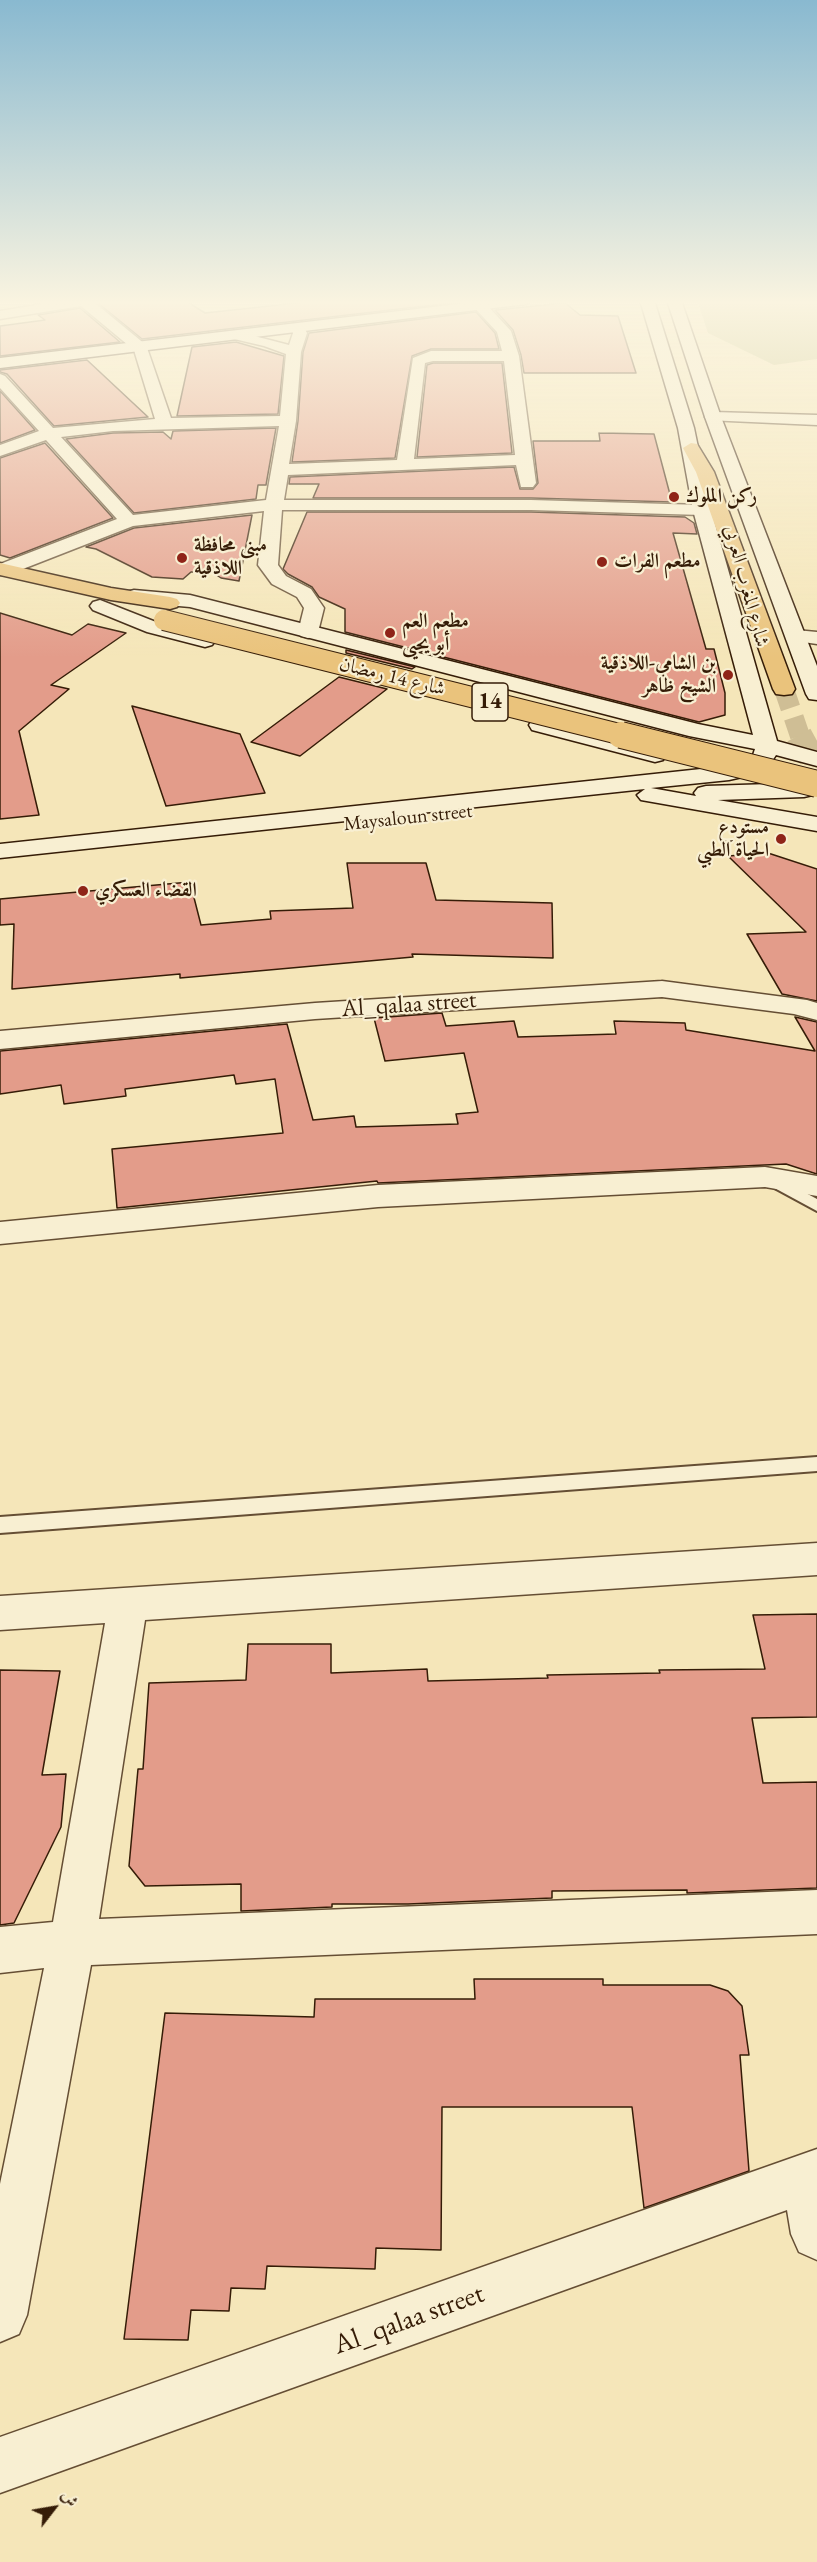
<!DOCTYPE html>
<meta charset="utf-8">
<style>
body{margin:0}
#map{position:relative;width:817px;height:2562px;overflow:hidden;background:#f5e6b9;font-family:"EB Garamond",Amiri,serif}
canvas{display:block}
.north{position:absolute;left:24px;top:2478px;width:60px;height:60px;-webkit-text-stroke:4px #f8efd2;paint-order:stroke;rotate:59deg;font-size:16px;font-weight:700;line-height:24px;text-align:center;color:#351c07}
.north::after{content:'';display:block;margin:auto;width:21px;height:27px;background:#351c07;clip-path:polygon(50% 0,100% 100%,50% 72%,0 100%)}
</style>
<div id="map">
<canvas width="817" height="2562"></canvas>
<div class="north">ش</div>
</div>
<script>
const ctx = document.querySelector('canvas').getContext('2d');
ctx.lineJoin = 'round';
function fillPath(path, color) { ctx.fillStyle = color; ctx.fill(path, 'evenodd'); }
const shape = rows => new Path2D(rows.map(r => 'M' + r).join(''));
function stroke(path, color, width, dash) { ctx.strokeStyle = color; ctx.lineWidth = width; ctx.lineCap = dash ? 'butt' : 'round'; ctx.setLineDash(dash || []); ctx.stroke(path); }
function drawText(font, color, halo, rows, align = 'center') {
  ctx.font = font + ' "EB Garamond",Amiri,serif'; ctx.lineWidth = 4.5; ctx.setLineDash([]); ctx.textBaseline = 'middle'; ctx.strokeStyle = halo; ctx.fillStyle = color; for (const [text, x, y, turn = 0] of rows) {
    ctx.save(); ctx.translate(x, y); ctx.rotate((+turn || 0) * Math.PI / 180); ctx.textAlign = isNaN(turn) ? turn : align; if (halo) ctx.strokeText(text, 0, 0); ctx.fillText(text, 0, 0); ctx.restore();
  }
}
const green = shape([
 [697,300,817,300,817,359,774,365,708,333]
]);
const building = shape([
 [100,300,176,300,180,302,186,301,205,313,325,300,476,300,142,339,98,303,100,300],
 [565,303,580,315,618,316,636,373,524,373,521,355,513,330,495,310,565,303],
 [80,308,120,342,0,356,0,326,45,320,38,315,80,308],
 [476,312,495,333,499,349,431,349,412,356,395,458,292,462,298,421,303,352,309,333,476,312],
 [236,342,284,356,278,414,177,416,192,347,236,342],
 [87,360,148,417,54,426,7,374,0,372,0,370,87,360],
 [433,363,502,363,512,453,417,457,427,365,433,363],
 [0,391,35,430,0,443,0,391],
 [276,428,266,485,258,485,256,499,134,513,66,439,113,433,163,432,171,439,173,431,276,428],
 [599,433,654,434,672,502,531,498,313,498,319,484,289,484,290,477,514,467,520,489,533,489,538,483,533,441,600,441,599,433],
 [45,443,113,518,10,558,0,555,0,458,45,443],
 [307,512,531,512,685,517,694,523,697,534,673,533,706,649,714,649,725,693,725,715,699,722,345,632,345,609,319,597,312,587,288,574,283,569,307,512],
 [252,515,239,581,221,578,212,572,191,572,183,579,152,577,96,549,86,547,134,528,252,515],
 [0,613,72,635,88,624,126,633,51,685,69,689,19,731,39,815,0,819,0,613],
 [346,650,415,667,412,669,346,653,346,650],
 [339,677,387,689,300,756,251,742,339,677],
 [132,706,240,734,265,793,166,806,132,706],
 [768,853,817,869,817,1001,782,994,747,934,806,932,728,856,768,853],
 [347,863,426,863,436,900,552,903,553,958,412,954,413,957,180,978,180,974,12,989,14,924,0,925,0,899,190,882,201,925,271,919,270,911,353,908,347,863],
 [442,1013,446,1026,514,1021,518,1037,616,1034,614,1021,685,1023,686,1030,815,1051,795,1017,817,1022,817,1174,786,1164,378,1183,377,1181,117,1208,112,1149,283,1133,275,1079,236,1084,234,1075,125,1089,126,1096,64,1104,61,1085,0,1094,0,1051,287,1024,313,1120,354,1116,356,1127,458,1124,456,1114,478,1112,464,1053,385,1061,374,1018,442,1013],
 [817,1614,817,1717,752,1718,763,1783,817,1782,817,1888,687,1893,687,1890,552,1891,552,1898,408,1904,332,1904,332,1907,241,1911,241,1884,145,1886,129,1866,138,1769,143,1769,149,1683,246,1680,248,1644,331,1644,331,1673,427,1669,428,1681,548,1678,547,1675,660,1673,659,1670,765,1669,753,1615,817,1614],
 [0,1670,60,1671,42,1775,66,1774,61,1827,14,1923,0,1925,0,1670],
 [474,1979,603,1979,603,1985,710,1985,728,1991,742,2006,749,2055,740,2055,749,2171,644,2208,632,2107,442,2107,441,2250,376,2248,375,2269,267,2266,265,2289,231,2288,229,2311,191,2310,188,2340,124,2339,165,2013,314,2017,315,1999,475,1999,474,1979]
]);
const primaryTunnelFar1 = shape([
 [784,689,800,736]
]);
const primaryTunnel = shape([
 [799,735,817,768]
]);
const lane = shape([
 [774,1176,817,1199,817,1211,769,1185,766,1181,774,1176],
 [817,1457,817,1471,0,1533,0,1517,817,1457]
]);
const street = shape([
 [67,300,98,300,95,303,146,345,171,418,280,416,286,354,264,346,230,338,228,335,235,331,289,345,293,333,290,327,292,324,302,324,307,333,301,352,296,421,289,464,397,460,413,358,431,351,502,351,497,332,472,305,479,301,484,302,511,331,519,356,536,483,533,487,521,487,516,465,288,475,284,500,531,500,702,505,708,506,711,510,708,514,702,515,531,510,282,510,278,565,286,576,311,589,324,608,318,632,315,636,308,638,301,636,298,632,304,608,297,597,272,584,258,565,264,511,133,526,10,574,0,575,0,564,117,519,46,440,0,456,0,445,39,431,0,388,0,374,5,376,53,428,155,419,134,350,81,306,0,319,0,311,67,300],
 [433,361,504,361,515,455,414,459,425,363,433,361],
 [279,426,266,500,133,515,61,437,113,431,279,426],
 [713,412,817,415,817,425,707,420,705,417,707,414,713,412],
 [796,630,817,632,817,644,789,640,786,636,789,632,796,630],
 [662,981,807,1000,817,1003,817,1020,794,1014,662,997,315,1019,0,1049,0,1031,315,1003,662,981],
 [765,1167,817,1176,817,1196,765,1187,378,1207,0,1244,0,1222,378,1185,765,1167],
 [817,1543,817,1575,145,1620,99,1919,817,1890,817,1934,91,1965,27,2315,19,2334,0,2342,0,2184,44,1968,0,1973,0,1927,53,1922,105,1623,0,1630,0,1596,817,1543],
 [817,2149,817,2260,799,2252,791,2234,787,2210,0,2493,0,2437,817,2149]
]);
const secondary = shape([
 [493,300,533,300,526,304,0,368,0,358,493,300],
 [640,300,654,300,694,428,711,510,777,741,817,752,817,766,776,755,770,764,751,775,729,780,651,788,696,796,694,793,698,788,706,786,804,783,817,780,817,794,804,797,718,800,817,817,817,831,641,800,637,795,645,789,0,858,0,844,729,766,753,755,755,749,689,736,190,607,134,602,127,600,124,596,127,592,134,590,190,595,698,724,753,735,693,510,678,428,640,300],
 [667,300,681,300,721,417,817,666,817,700,809,699,806,694,705,417,667,300],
 [100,600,161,624,212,637,215,641,212,645,205,647,147,632,93,610,90,606,93,602,100,600],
 [540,718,663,750,666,755,663,760,655,762,532,730,529,725,532,720,540,718]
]);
const primary = shape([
 [691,443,697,444,714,472,795,689,792,694,784,695,776,694,773,689,696,472,683,448,691,443],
 [0,563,111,588,170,597,177,599,180,603,177,607,170,609,111,600,0,575,0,563]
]);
const primaryBridgeFar1 = shape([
 [164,620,627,736]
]);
const primaryBridge = shape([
 [621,735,817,784]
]);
const markers = [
 [674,497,6,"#8f2418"],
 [182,558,6,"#8f2418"],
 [602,562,6,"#8f2418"],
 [390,633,6,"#8f2418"],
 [728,675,6,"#8f2418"],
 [781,839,6,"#8f2418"],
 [83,891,6,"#8f2418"]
];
const farPoinames = [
 ["ركن الملوك",686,497],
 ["مبنى محافظة",194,546],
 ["اللاذقية",194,569],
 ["مطعم الفرات",614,562],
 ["مطعم العم",402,622],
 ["أبو يحيى",402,645],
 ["بن الشامي-اللاذقية",716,664,"right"],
 ["الشيخ ظاهر",716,687,"right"],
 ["مستودع",769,828,"right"],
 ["الحياة الطبي",769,851,"right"],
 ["القضاء العسكري",95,891]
];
const farStreetnames = [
 ["شارع المغرب العربي",746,586,75],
 ["شارع 14 رمضان",392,677,14],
 ["Maysaloun street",408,818,-6]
];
const shields = [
 [490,702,36]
];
const shieldNames = [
 ["14",490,702]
];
const streetNames = [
 ["Al_qalaa street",409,1005,-4]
];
const nearStreetnames = [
 ["Al_qalaa street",409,2320,-20]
];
fillPath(green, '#c4c38a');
fillPath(building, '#e39c8a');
stroke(building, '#351c07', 1.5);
stroke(primaryTunnelFar1, '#cfbe95', 20, [20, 10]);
stroke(primaryTunnel, '#cfbe95', 26, [26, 13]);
stroke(lane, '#654e34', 4);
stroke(street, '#654e34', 3);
stroke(secondary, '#351c07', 3);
stroke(primary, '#351c07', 3);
fillPath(lane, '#f8efd2');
fillPath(street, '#f8efd2');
fillPath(secondary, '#f8efd2');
fillPath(primary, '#eac37c');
stroke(primaryBridgeFar1, '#351c07', 22, []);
stroke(primaryBridge, '#351c07', 28, []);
stroke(primaryBridgeFar1, '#eac37c', 20);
stroke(primaryBridge, '#eac37c', 26);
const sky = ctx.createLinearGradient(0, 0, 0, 658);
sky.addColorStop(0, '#89b9d0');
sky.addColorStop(0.46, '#faf4e0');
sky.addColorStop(1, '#faf4e000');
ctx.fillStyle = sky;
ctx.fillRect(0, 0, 817, 658);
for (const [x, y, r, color] of markers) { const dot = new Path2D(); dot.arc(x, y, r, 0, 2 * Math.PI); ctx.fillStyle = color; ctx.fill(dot); stroke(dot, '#f8efd2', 2); }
drawText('bold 20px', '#351c07', '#f8efd2', farPoinames, 'left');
drawText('20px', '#351c07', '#f8efd2', farStreetnames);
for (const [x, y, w] of shields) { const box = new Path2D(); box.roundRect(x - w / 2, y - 19, w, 38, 4.5); ctx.fillStyle = '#f8efd2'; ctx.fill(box); stroke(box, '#351c07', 1.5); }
drawText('bold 22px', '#351c07', null, shieldNames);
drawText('24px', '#351c07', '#f8efd2', streetNames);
drawText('28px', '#351c07', '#f8efd2', nearStreetnames);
</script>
